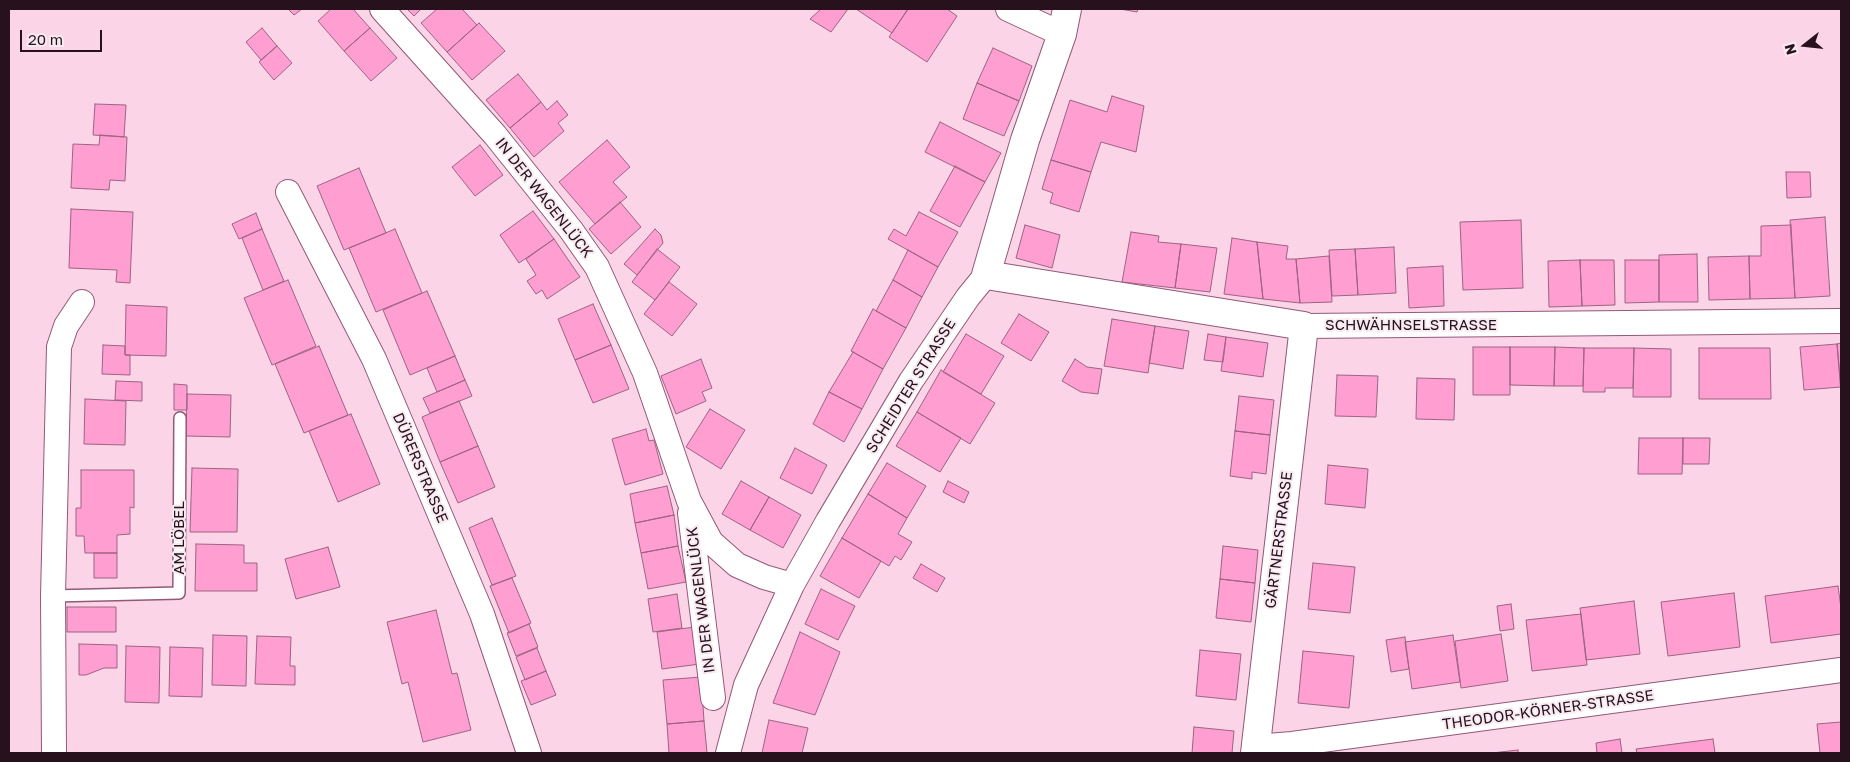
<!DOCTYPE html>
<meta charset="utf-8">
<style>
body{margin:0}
#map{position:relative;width:1850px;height:762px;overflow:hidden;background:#fcd4e8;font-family:"Golos Text",sans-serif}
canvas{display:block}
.frame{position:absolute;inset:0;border:10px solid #27111d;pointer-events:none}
.north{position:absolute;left:1780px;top:20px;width:50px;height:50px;-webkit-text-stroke:4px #f8eaf1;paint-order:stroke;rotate:254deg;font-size:14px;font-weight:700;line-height:20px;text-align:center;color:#27111d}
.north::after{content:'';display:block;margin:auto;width:18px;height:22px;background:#27111d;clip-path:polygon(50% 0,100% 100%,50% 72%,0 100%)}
.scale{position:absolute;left:20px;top:30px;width:82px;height:22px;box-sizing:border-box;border:2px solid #27111d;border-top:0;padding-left:6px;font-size:15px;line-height:18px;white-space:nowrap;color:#27111d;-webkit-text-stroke:4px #f8eaf1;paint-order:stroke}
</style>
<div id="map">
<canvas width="1850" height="762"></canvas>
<div class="frame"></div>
<div class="north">N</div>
<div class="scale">20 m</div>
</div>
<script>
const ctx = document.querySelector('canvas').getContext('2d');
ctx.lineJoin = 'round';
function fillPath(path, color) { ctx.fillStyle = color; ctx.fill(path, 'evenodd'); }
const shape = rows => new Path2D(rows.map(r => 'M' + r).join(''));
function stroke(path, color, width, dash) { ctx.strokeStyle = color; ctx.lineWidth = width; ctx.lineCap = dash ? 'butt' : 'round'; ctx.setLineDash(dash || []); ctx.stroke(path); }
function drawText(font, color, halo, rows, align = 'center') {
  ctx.font = font + ' "Golos Text",sans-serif'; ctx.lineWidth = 4; ctx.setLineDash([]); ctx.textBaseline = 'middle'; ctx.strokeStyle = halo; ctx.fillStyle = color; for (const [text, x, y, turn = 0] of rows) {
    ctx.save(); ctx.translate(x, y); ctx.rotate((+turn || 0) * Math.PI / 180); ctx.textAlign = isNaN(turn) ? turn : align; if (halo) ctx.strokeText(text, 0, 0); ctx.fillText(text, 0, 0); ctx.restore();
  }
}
const building = shape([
 [288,9,302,9,294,15,288,9],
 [331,9,353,9,370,28,344,51,318,21,331,9],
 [407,9,421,9,414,16,407,9],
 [437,9,462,9,477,25,447,52,421,23,437,9],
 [821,9,848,9,831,32,810,19,821,9],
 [856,9,908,9,892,33,856,9],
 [908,9,947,9,957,16,927,62,889,37,908,9],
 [1120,9,1138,9,1137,12,1120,9],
 [479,23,505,51,472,80,447,52,479,23],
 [262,28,277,46,261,60,246,42,262,28],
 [370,28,397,58,371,81,344,51,370,28],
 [277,46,292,63,274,80,259,62,277,46],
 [993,48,1032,66,1019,101,977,83,993,48],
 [518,74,541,102,510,128,486,100,518,74],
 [977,83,1019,101,1004,136,963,119,977,83],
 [1112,96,1144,106,1136,152,1101,142,1091,172,1051,160,1070,100,1107,112,1112,96],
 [557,101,568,115,558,123,564,131,534,157,510,128,541,102,547,110,557,101],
 [95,104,126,105,124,137,93,135,95,104],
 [940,122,1001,153,985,182,925,152,940,122],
 [100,135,127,137,125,181,110,180,109,190,71,188,73,144,99,145,100,135],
 [607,140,630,167,613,182,627,197,595,224,559,182,607,140],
 [480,145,503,175,475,196,452,167,480,145],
 [1051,160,1091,172,1079,212,1050,203,1053,193,1042,189,1051,160],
 [955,166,985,182,960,227,930,211,955,166],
 [359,168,386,233,344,250,317,186,359,168],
 [1786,172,1810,172,1811,197,1787,198,1786,172],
 [620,202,641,227,611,254,589,229,620,202],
 [71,209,133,212,130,283,116,282,117,270,69,268,71,209],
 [533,211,554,239,519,263,500,235,533,211],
 [919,212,958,232,938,267,888,239,894,229,906,236,919,212],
 [256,213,262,229,239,239,232,224,256,213],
 [1825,217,1830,296,1795,298,1790,220,1825,217],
 [1521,220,1523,288,1463,290,1460,222,1521,220],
 [1025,225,1060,235,1052,268,1016,258,1025,225],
 [1791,225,1795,298,1750,299,1749,256,1761,256,1761,226,1791,225],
 [262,229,284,281,263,290,242,238,262,229],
 [395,229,422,293,376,312,349,248,395,229],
 [655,229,661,235,663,243,637,275,624,264,655,229],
 [1131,232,1159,236,1158,242,1181,244,1175,288,1122,282,1131,232],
 [1232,238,1257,242,1263,299,1224,294,1232,238],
 [554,239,580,277,547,299,542,290,536,294,527,281,536,275,526,259,554,239],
 [1257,242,1288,246,1286,259,1296,259,1300,303,1263,299,1257,242],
 [1181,244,1217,248,1210,292,1175,288,1181,244],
 [1394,247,1396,293,1358,295,1355,249,1394,247],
 [657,249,680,267,655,300,632,282,657,249],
 [1355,249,1358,295,1332,296,1329,250,1355,249],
 [908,250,938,267,922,297,893,280,908,250],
 [1697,254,1698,302,1659,302,1659,255,1697,254],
 [1329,256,1332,302,1300,303,1296,259,1329,256],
 [1749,256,1750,299,1709,300,1708,257,1749,256],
 [1580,260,1582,306,1549,307,1548,261,1580,260],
 [1580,260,1614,260,1615,305,1582,306,1580,260],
 [1625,260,1659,260,1659,302,1625,303,1625,260],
 [1443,266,1444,306,1409,308,1407,268,1443,266],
 [288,280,316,346,272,365,244,298,288,280],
 [893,280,922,297,906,328,876,311,893,280],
 [669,282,697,304,672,336,644,314,669,282],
 [427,291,455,356,410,375,383,310,427,291],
 [593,304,611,345,575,360,558,319,593,304],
 [126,305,167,307,166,356,125,355,126,305],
 [873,309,906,328,883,369,851,351,873,309],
 [1019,314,1049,332,1031,361,1001,343,1019,314],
 [1112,319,1155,326,1148,373,1104,366,1112,319],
 [1155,326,1189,331,1183,369,1149,363,1155,326],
 [966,334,1004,356,981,394,943,372,966,334],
 [1208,334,1226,337,1223,362,1204,360,1208,334],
 [1226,337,1268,343,1263,377,1221,371,1226,337],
 [1841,343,1841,393,1837,344,1841,343],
 [1837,344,1841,387,1804,390,1800,347,1837,344],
 [103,345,125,346,125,355,130,355,130,375,102,374,103,345],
 [611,345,629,389,593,403,575,360,611,345],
 [319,346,348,415,304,433,275,364,319,346],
 [1473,347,1510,347,1510,395,1473,395,1473,347],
 [1510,347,1555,347,1554,386,1510,385,1510,347],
 [1555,347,1584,348,1583,386,1554,386,1555,347],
 [1584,348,1634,348,1633,388,1605,388,1605,392,1583,392,1584,348],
 [1634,348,1671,349,1671,397,1633,397,1634,348],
 [1699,348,1770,348,1771,399,1699,399,1699,348],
 [853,352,883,369,862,409,829,392,853,352],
 [455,356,465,380,437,392,427,368,455,356],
 [701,359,712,388,702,392,706,401,676,414,661,376,701,359],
 [1075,359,1087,367,1102,369,1098,394,1081,392,1062,381,1075,359],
 [941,370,995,403,970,444,917,412,941,370],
 [1337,375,1378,376,1376,417,1335,416,1337,375],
 [1417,378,1455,379,1454,420,1416,419,1417,378],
 [465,380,472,396,430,413,423,398,465,380],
 [116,381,142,382,142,401,115,400,116,381],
 [174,384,187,385,187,410,174,410,174,384],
 [829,392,862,409,844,442,813,424,829,392],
 [187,394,231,395,230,437,186,436,187,394],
 [1239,396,1274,400,1270,435,1235,431,1239,396],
 [85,399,126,401,125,445,84,444,85,399],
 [459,401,478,446,440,462,422,417,459,401],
 [710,409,745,430,721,469,686,447,710,409],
 [917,412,961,438,940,472,896,446,917,412],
 [351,414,380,484,338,502,309,431,351,414],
 [646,429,649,441,654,440,663,474,625,485,612,439,646,429],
 [1235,431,1270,435,1266,474,1252,472,1252,479,1230,476,1235,431],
 [1639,438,1683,438,1682,474,1638,474,1639,438],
 [1683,438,1710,438,1709,464,1683,464,1683,438],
 [478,446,495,487,458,503,440,462,478,446],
 [795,448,827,465,812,494,780,478,795,448],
 [887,463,926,486,907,518,868,494,887,463],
 [1328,465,1368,469,1365,508,1325,504,1328,465],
 [192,468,238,469,237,532,190,532,192,468],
 [81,470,134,470,134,508,130,507,130,534,117,535,117,553,85,553,84,536,76,536,76,508,81,508,81,470],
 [741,481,769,497,750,530,722,514,741,481],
 [948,481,969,492,964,503,943,492,948,481],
 [667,486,674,515,635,523,630,494,667,486],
 [868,494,907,518,898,534,912,542,901,560,895,556,889,566,842,538,868,494],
 [769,497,801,515,783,548,750,530,769,497],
 [674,515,678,546,641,553,635,523,674,515],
 [492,518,516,576,492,585,469,528,492,518],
 [842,538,881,561,859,598,820,576,842,538],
 [196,544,244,545,244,563,257,563,257,591,195,591,196,544],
 [678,546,686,582,648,589,641,553,678,546],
 [1223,546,1258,550,1255,583,1220,579,1223,546],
 [328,547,340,587,296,599,285,559,328,547],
 [94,553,117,553,117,578,94,578,94,553],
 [1313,563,1355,567,1350,613,1308,609,1313,563],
 [921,564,945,578,937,592,913,578,921,564],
 [512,578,531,623,509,633,490,586,512,578],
 [1220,579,1255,583,1251,622,1216,618,1220,579],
 [1838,586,1841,608,1841,634,1771,643,1765,596,1838,586],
 [821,589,855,606,838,640,805,624,821,589],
 [1734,593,1740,647,1668,656,1661,602,1734,593],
 [677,594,682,628,653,632,648,599,677,594],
 [1634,601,1640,654,1586,660,1580,608,1634,601],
 [1511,604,1514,629,1500,631,1497,606,1511,604],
 [67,607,116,607,116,632,67,632,67,607],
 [436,610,452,674,457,673,471,730,423,742,408,682,402,684,387,622,436,610],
 [1581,614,1587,665,1532,671,1526,620,1581,614],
 [529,624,538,647,516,656,507,633,529,624],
 [695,627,700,664,662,669,657,632,695,627],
 [800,632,840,652,815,715,773,703,800,632],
 [1501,634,1508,681,1461,688,1455,641,1501,634],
 [213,635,247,636,246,686,212,685,213,635],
 [1453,635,1460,682,1412,689,1405,642,1453,635],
 [257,636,291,637,290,666,295,666,295,685,255,684,257,636],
 [1405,637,1409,669,1391,672,1386,640,1405,637],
 [79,644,117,645,117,668,104,668,86,675,79,675,79,644],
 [126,646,160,647,159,703,125,702,126,646],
 [170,647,203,648,202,697,169,696,170,647],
 [537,648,546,671,525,680,516,657,537,648],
 [1200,650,1241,654,1236,700,1196,696,1200,650],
 [1303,651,1354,656,1349,708,1298,703,1303,651],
 [546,671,556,695,531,705,521,681,546,671],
 [701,677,704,721,667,724,663,680,701,677],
 [769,720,808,728,802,753,762,753,769,720],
 [704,721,707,753,669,753,667,724,704,721],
 [1841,722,1841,753,1820,753,1817,724,1841,722],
 [1194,727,1234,731,1232,753,1192,753,1194,727],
 [1620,739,1622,753,1597,753,1596,743,1620,739],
 [1713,739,1715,753,1637,753,1636,749,1713,739],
 [1518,750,1518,753,1492,753,1518,750]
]);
const service = shape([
 [53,596,179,593,180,418]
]);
const minor = shape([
 [382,9,495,135,571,230,597,267,645,373,689,501,711,542,737,565,764,577,792,585],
 [1008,9,1062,34],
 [288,192,374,359,482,614,529,753],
 [1304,326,1841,321],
 [690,513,713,698],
 [1255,747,1292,744,1841,670],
 [54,753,53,596,59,347,66,326,82,302],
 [728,753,746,685,792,585,828,521,911,381,968,297,986,275]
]);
const tertiary = shape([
 [1067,9,1062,34,1025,140,986,275,1304,326,1255,753]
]);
const streetNames = [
 ["IN DER WAGENLÜCK",544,198,52],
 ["SCHWÄHNSELSTRASSE",1411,325],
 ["SCHEIDTER STRASSE",911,386,-58],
 ["DÜRERSTRASSE",420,468,67],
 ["AM LÖBEL",179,538,-90],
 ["GÄRTNERSTRASSE",1279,540,-83],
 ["IN DER WAGENLÜCK",701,600,-97],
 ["THEODOR-KÖRNER-STRASSE",1548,710,-8]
];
fillPath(building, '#fe9ed1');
stroke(building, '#9d6382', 1);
stroke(service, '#925978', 14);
stroke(minor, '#925978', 26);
stroke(tertiary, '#925978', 30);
stroke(service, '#fff', 11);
stroke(minor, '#fff', 24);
stroke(tertiary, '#fff', 28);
drawText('15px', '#27111d', '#f8eaf1', streetNames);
</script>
